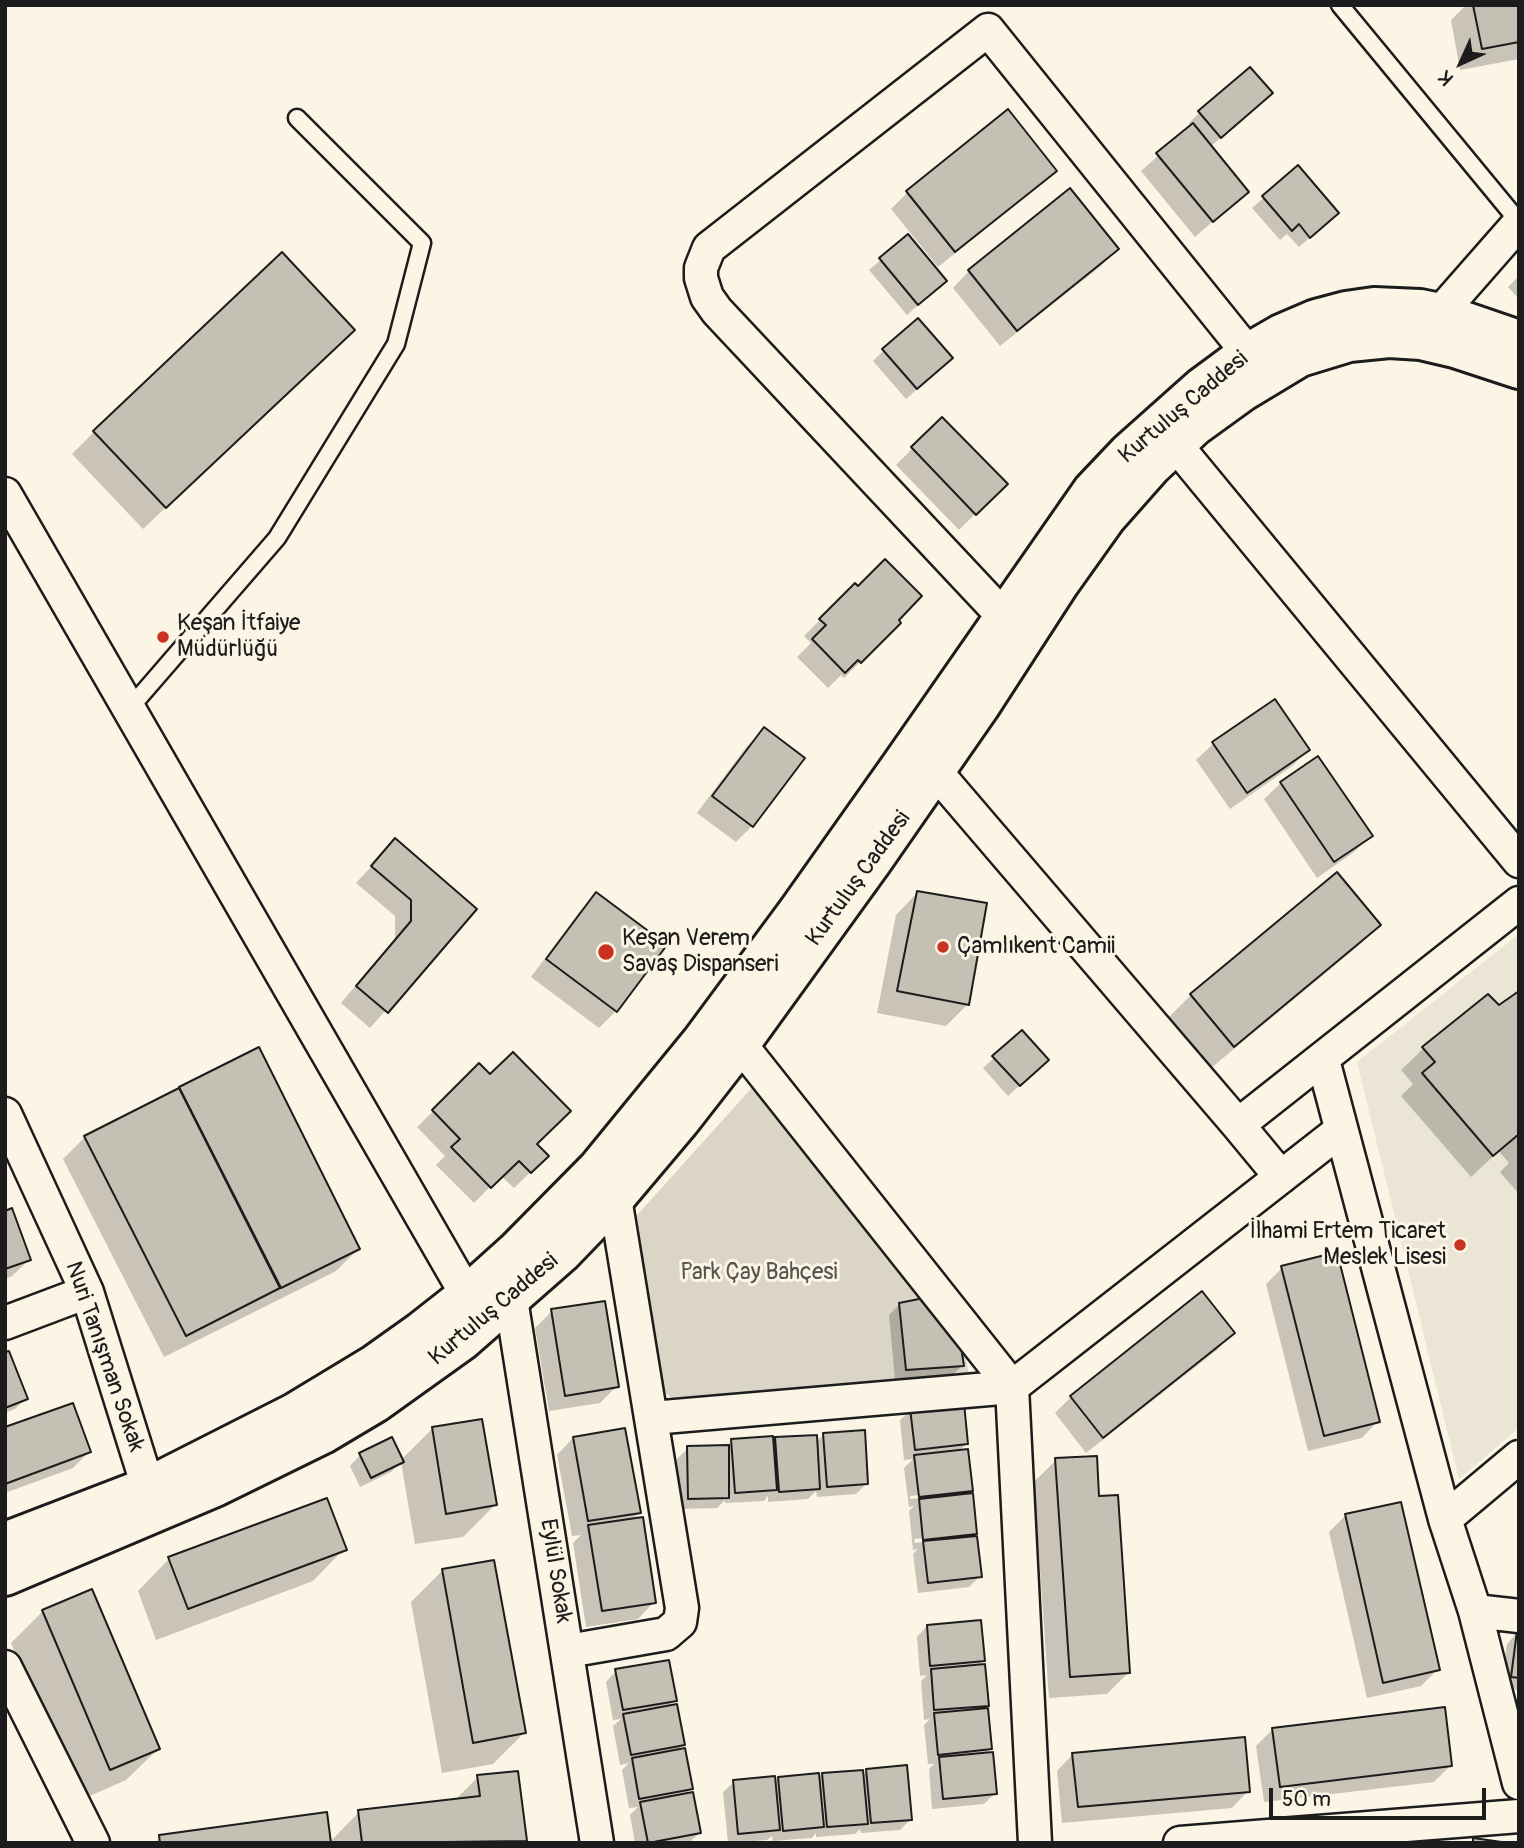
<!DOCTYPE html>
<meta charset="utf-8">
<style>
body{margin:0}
#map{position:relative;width:1524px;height:1848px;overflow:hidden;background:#fcf5e5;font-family:Pangolin,sans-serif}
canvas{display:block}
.frame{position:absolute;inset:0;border:7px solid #1c1c1c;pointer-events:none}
.north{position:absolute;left:1426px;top:28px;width:70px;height:70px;-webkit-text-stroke:5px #fcf5e5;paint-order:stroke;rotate:225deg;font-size:19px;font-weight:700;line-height:28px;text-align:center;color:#1c1c1c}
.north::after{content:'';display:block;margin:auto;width:24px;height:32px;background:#1c1c1c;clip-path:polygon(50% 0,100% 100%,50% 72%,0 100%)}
.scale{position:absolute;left:1269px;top:1788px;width:217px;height:32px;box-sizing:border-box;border:4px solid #1c1c1c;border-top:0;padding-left:9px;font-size:21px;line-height:24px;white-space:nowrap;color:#1c1c1c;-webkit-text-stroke:5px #fcf5e5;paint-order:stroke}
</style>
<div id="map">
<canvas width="1524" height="1848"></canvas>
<div class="frame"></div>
<div class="north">K</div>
<div class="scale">50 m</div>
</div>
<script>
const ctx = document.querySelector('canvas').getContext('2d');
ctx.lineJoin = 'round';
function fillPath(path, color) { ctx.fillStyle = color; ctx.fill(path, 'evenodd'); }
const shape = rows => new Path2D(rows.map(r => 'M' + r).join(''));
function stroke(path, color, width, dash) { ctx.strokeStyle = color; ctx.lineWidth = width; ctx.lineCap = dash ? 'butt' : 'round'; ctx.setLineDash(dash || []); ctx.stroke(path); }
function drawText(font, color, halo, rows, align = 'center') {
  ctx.font = font + ' Pangolin,sans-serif'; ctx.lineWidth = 6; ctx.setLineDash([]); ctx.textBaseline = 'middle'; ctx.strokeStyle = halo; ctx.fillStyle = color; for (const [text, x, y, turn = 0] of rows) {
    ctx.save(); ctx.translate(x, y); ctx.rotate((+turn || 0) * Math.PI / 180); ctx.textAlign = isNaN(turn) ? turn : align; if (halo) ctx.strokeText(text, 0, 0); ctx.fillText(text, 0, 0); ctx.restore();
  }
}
const built = shape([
 [1519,934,1519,1428,1459,1479,1357,1062]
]);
const green = shape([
 [757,1082,961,1333,969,1375,675,1400,661,1390,630,1223]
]);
const shadow = shape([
 [1466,5,1519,5,1519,59,1460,70,1451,20],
 [1250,69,1260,104,1210,147,1247,191,1195,237,1141,171,1192,126,1189,123,1199,113],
 [1008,112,1055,170,1038,187,938,267,891,209,907,193],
 [1298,168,1326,224,1299,247,1287,234,1280,240,1252,208],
 [908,237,945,281,907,315,869,270],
 [1117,249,1101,266,1000,346,953,288,969,271],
 [1519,276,1519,299,1508,287],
 [884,350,940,369,906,399,873,361],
 [331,351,143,529,72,454,94,432],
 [942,419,1005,484,959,530,896,465],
 [855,585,899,623,844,678,841,675,828,688,797,657,811,643,804,636],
 [1275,701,1308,750,1292,766,1230,809,1196,760,1213,744],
 [764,730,752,826,736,842,697,813,747,746],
 [1318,758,1371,836,1354,852,1317,878,1264,799,1281,783],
 [395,841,475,909,370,1028,341,1003,395,939,395,916,356,883],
 [1337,875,1379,925,1357,947,1211,1068,1169,1017,1191,995],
 [917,893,968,1004,946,1026,877,1013,896,915],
 [596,894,665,945,616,1011,599,1028,531,977,580,911],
 [1519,993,1519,1194,1500,1172,1509,1163,1499,1151,1471,1177,1401,1096,1413,1084,1401,1070,1423,1049,1488,997,1498,1007],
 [259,1049,358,1249,336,1271,164,1357,63,1159,85,1137],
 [994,1058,1036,1071,1008,1096,983,1068],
 [479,1066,535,1144,547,1156,514,1188,501,1176,474,1203,436,1165,445,1156,417,1127],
 [5,1213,29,1260,12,1276,5,1279],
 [1282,1268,1378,1421,1362,1438,1308,1451,1266,1284],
 [900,1304,962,1366,951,1376,895,1380,889,1315],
 [552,1311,617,1386,600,1403,549,1411,535,1328],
 [1233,1333,1217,1350,1086,1453,1055,1413,1071,1397],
 [5,1354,26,1398,15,1409,5,1413],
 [911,1410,967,1443,958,1452,971,1490,966,1495,975,1533,971,1538,980,1576,969,1587,918,1593,913,1554,918,1549,913,1550,909,1511,914,1506,909,1507,904,1468,913,1459,904,1460,900,1420],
 [962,1490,962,1494,910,1499,910,1496],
 [966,1534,966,1537,915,1543,914,1539],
 [5,1429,89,1452,73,1468,5,1493],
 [432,1429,495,1505,463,1537,415,1544,401,1462,391,1472,360,1487,350,1466,360,1455,401,1460],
 [824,1434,866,1484,856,1494,817,1497,816,1491,808,1499,768,1502,768,1496,764,1501,725,1503,725,1500,717,1508,678,1509,677,1459,688,1448,726,1447,732,1441,772,1443,776,1439,816,1442],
 [573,1438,639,1513,632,1520,654,1602,638,1619,586,1627,573,1543,581,1535,572,1536,557,1455],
 [1056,1460,1129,1672,1107,1694,1049,1698,1034,1482],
 [1345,1516,1438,1669,1421,1686,1367,1698,1329,1532],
 [344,1549,313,1581,156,1640,138,1591,169,1559],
 [442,1571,525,1732,493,1764,442,1773,411,1602],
 [43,1611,158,1749,126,1780,78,1801,11,1643],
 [927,1626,983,1661,977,1666,987,1705,981,1711,990,1749,984,1755,995,1793,984,1804,932,1809,929,1769,934,1764,928,1764,924,1725,930,1719,924,1720,921,1681,927,1675,920,1676,917,1637],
 [1517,1633,1519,1633,1519,1690,1501,1687,1507,1644],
 [616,1671,675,1700,667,1708,683,1745,676,1751,691,1788,684,1796,699,1833,689,1843,635,1843,630,1815,638,1807,629,1808,622,1770,629,1763,620,1765,613,1726,621,1719,613,1720,606,1682],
 [1273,1729,1451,1765,1434,1782,1264,1802,1256,1746],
 [1073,1754,1248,1791,1232,1808,1062,1823,1057,1771],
 [867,1771,911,1819,900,1830,861,1833,860,1829,855,1834,816,1837,816,1833,812,1838,773,1841,772,1836,767,1840,728,1843,723,1792,734,1782,774,1783,778,1778,818,1779,822,1775,862,1776],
 [478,1777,525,1841,523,1843,154,1843,160,1837,330,1842,359,1812,454,1801]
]);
const building = shape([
 [1473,5,1519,5,1519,42,1482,49,1473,5],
 [1250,67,1273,93,1221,138,1198,111,1250,67],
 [1008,109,1057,171,955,252,906,191,1008,109],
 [1193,123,1249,192,1213,222,1156,153,1193,123],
 [1298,165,1339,213,1310,238,1299,224,1292,231,1262,196,1298,165],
 [1070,188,1119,249,1017,331,968,270,1070,188],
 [908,234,947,281,918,305,879,258,908,234],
 [282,252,355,330,166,508,93,431,282,252],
 [918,318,953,358,917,389,882,349,918,318],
 [942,417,1008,484,976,515,911,447,942,417],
 [885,559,922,596,899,620,901,623,861,663,858,660,845,673,812,639,826,625,819,619,855,583,858,586,885,559],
 [1275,699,1310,750,1247,793,1212,742,1275,699],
 [764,727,805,758,753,827,712,796,764,727],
 [1318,756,1373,836,1334,862,1280,782,1318,756],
 [395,838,477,909,388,1013,356,986,411,921,411,900,371,866,395,838],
 [1337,872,1381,925,1234,1047,1190,994,1337,872],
 [917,891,987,903,969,1005,897,991,917,891],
 [596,892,667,945,617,1012,546,959,596,892],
 [1519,991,1519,1134,1493,1156,1422,1073,1435,1062,1422,1047,1488,994,1499,1005,1519,991],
 [1022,1030,1049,1060,1020,1086,992,1056,1022,1030],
 [259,1047,360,1249,281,1288,179,1087,259,1047],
 [513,1052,571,1111,537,1144,549,1156,531,1173,519,1161,491,1188,451,1147,460,1139,432,1110,479,1063,490,1074,513,1052],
 [179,1088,280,1288,186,1336,84,1136,179,1088],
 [12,1208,31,1260,5,1269,5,1211,12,1208],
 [1337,1252,1380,1422,1324,1436,1281,1266,1337,1252],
 [1202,1291,1235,1333,1103,1438,1070,1396,1202,1291],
 [929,1297,959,1334,964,1366,906,1370,899,1303,929,1297],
 [605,1301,619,1387,565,1396,551,1309,605,1301],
 [9,1351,28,1399,5,1408,5,1352,9,1351],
 [73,1403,91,1452,5,1484,5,1427,73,1403],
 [964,1403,968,1444,915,1450,910,1408,964,1403],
 [482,1419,497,1505,446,1514,432,1427,482,1419],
 [625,1428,641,1513,588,1521,573,1437,625,1428],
 [865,1430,868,1484,827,1487,823,1433,865,1430],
 [817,1435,820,1489,779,1492,775,1437,817,1435],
 [773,1436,777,1490,735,1493,731,1439,773,1436],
 [392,1437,404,1462,371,1478,359,1453,392,1437],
 [729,1445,729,1498,688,1499,687,1446,729,1445],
 [968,1449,973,1491,919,1497,914,1455,968,1449],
 [1097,1456,1099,1496,1118,1495,1130,1673,1070,1677,1055,1458,1097,1456],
 [973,1493,977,1534,923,1540,919,1499,973,1493],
 [327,1498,347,1550,188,1609,168,1557,327,1498],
 [1401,1502,1440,1670,1383,1683,1345,1514,1401,1502],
 [643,1517,656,1603,602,1611,588,1525,643,1517],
 [977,1536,982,1577,928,1583,923,1541,977,1536],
 [494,1560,526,1733,473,1743,442,1569,494,1560],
 [92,1589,160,1749,110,1770,42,1610,92,1589],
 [981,1620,985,1661,930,1666,927,1625,981,1620],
 [1517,1631,1519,1631,1519,1678,1511,1677,1517,1631],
 [669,1660,677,1701,623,1710,615,1669,669,1660],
 [985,1664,989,1706,934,1710,931,1669,985,1664],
 [677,1704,685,1745,631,1755,623,1714,677,1704],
 [1445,1707,1452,1766,1280,1787,1272,1728,1445,1707],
 [988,1708,992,1749,938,1755,934,1713,988,1708],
 [1245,1737,1250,1792,1078,1807,1072,1753,1245,1737],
 [685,1748,693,1789,639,1799,632,1758,685,1748],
 [993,1752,997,1794,943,1799,939,1757,993,1752],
 [907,1765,912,1820,871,1823,866,1769,907,1765],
 [863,1770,868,1824,827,1827,822,1773,863,1770],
 [518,1771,527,1841,362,1843,358,1810,480,1796,477,1775,518,1771],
 [819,1773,824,1827,783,1831,778,1777,819,1773],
 [775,1776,780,1830,738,1834,733,1780,775,1776],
 [693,1792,701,1833,648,1843,640,1802,693,1792],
 [327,1812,331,1843,160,1843,159,1835,327,1812],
 [1473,1838,1509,1843,1473,1843,1473,1838]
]);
const service = shape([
 [1340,5,1519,222],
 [129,709,277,538,396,344,422,243,297,118]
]);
const minor = shape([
 [1440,313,1519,223],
 [1175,444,1519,861],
 [5,494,467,1295],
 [1005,618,717,311,707,297,701,278,701,268,709,248,988,30,1248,353],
 [935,771,1238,1125,1281,1177],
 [740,1044,1012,1387,1035,1843],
 [1323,1060,1445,1519,1475,1611,1519,1783],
 [5,1114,87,1292,148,1487],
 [1238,1125,1519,903],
 [511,1299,597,1843],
 [5,1323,87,1292],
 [652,1418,1012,1387,1341,1130],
 [1445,1519,1519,1457],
 [1475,1611,1519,1616],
 [568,1651,666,1634,680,1622,682,1608,615,1198],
 [5,1667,93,1843],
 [1180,1843,1519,1816]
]);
const primary = shape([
 [5,1542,148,1487,294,1413,375,1364,420,1332,467,1295,517,1250,598,1168,701,1042,798,911,902,764,1092,491,1128,453,1202,387,1248,353,1281,334,1316,319,1346,311,1374,307,1420,309,1440,313,1519,340],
 [5,1576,215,1487,323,1434,375,1403,463,1340,562,1253,615,1198,680,1121,740,1044,873,860,980,706,1059,584,1106,518,1152,466,1195,426,1242,392,1300,357,1349,342,1389,338,1421,340,1455,348,1519,369]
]);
const markers = [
 [163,637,7,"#c8321e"],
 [943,947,7,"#c8321e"],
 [606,952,9,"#c8321e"],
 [1460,1245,7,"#c8321e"]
];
const streetNames = [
 ["Kurtuluş Caddesi",1184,408,-40],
 ["Kurtuluş Caddesi",859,879,-54],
 ["Kurtuluş Caddesi",494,1310,-40],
 ["Nuri Tanışman Sokak",104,1357,71],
 ["Eylül Sokak",555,1571,81]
];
const poiNames = [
 ["Keşan İtfaiye",177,624],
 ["Müdürlüğü",177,650],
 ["Keşan Verem",622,939],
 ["Savaş Dispanseri",622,965],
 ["Çamlıkent Camii",957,947],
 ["İlhami Ertem Ticaret",1446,1232,"right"],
 ["Meslek Lisesi",1446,1258,"right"]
];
const parkNames = [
 ["Park Çay Bahçesi",759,1273]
];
fillPath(built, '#ebe5d6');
fillPath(green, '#dbd5c8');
fillPath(shadow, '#0003');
fillPath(building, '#c4c0b3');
stroke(building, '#1c1c1c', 2);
stroke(service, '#1c1c1c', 21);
stroke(minor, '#1c1c1c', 37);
stroke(primary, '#1c1c1c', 44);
stroke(service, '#fcf5e5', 16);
stroke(minor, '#fcf5e5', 32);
stroke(primary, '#fcf5e5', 38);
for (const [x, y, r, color] of markers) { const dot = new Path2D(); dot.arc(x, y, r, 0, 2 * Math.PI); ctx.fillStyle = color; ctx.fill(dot); stroke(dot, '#fcf5e5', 2.5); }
drawText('23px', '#1c1c1c', '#fcf5e5', streetNames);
drawText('23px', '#1c1c1c', '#fcf5e5', poiNames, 'left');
drawText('23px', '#555450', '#fcf5e5', parkNames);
</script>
